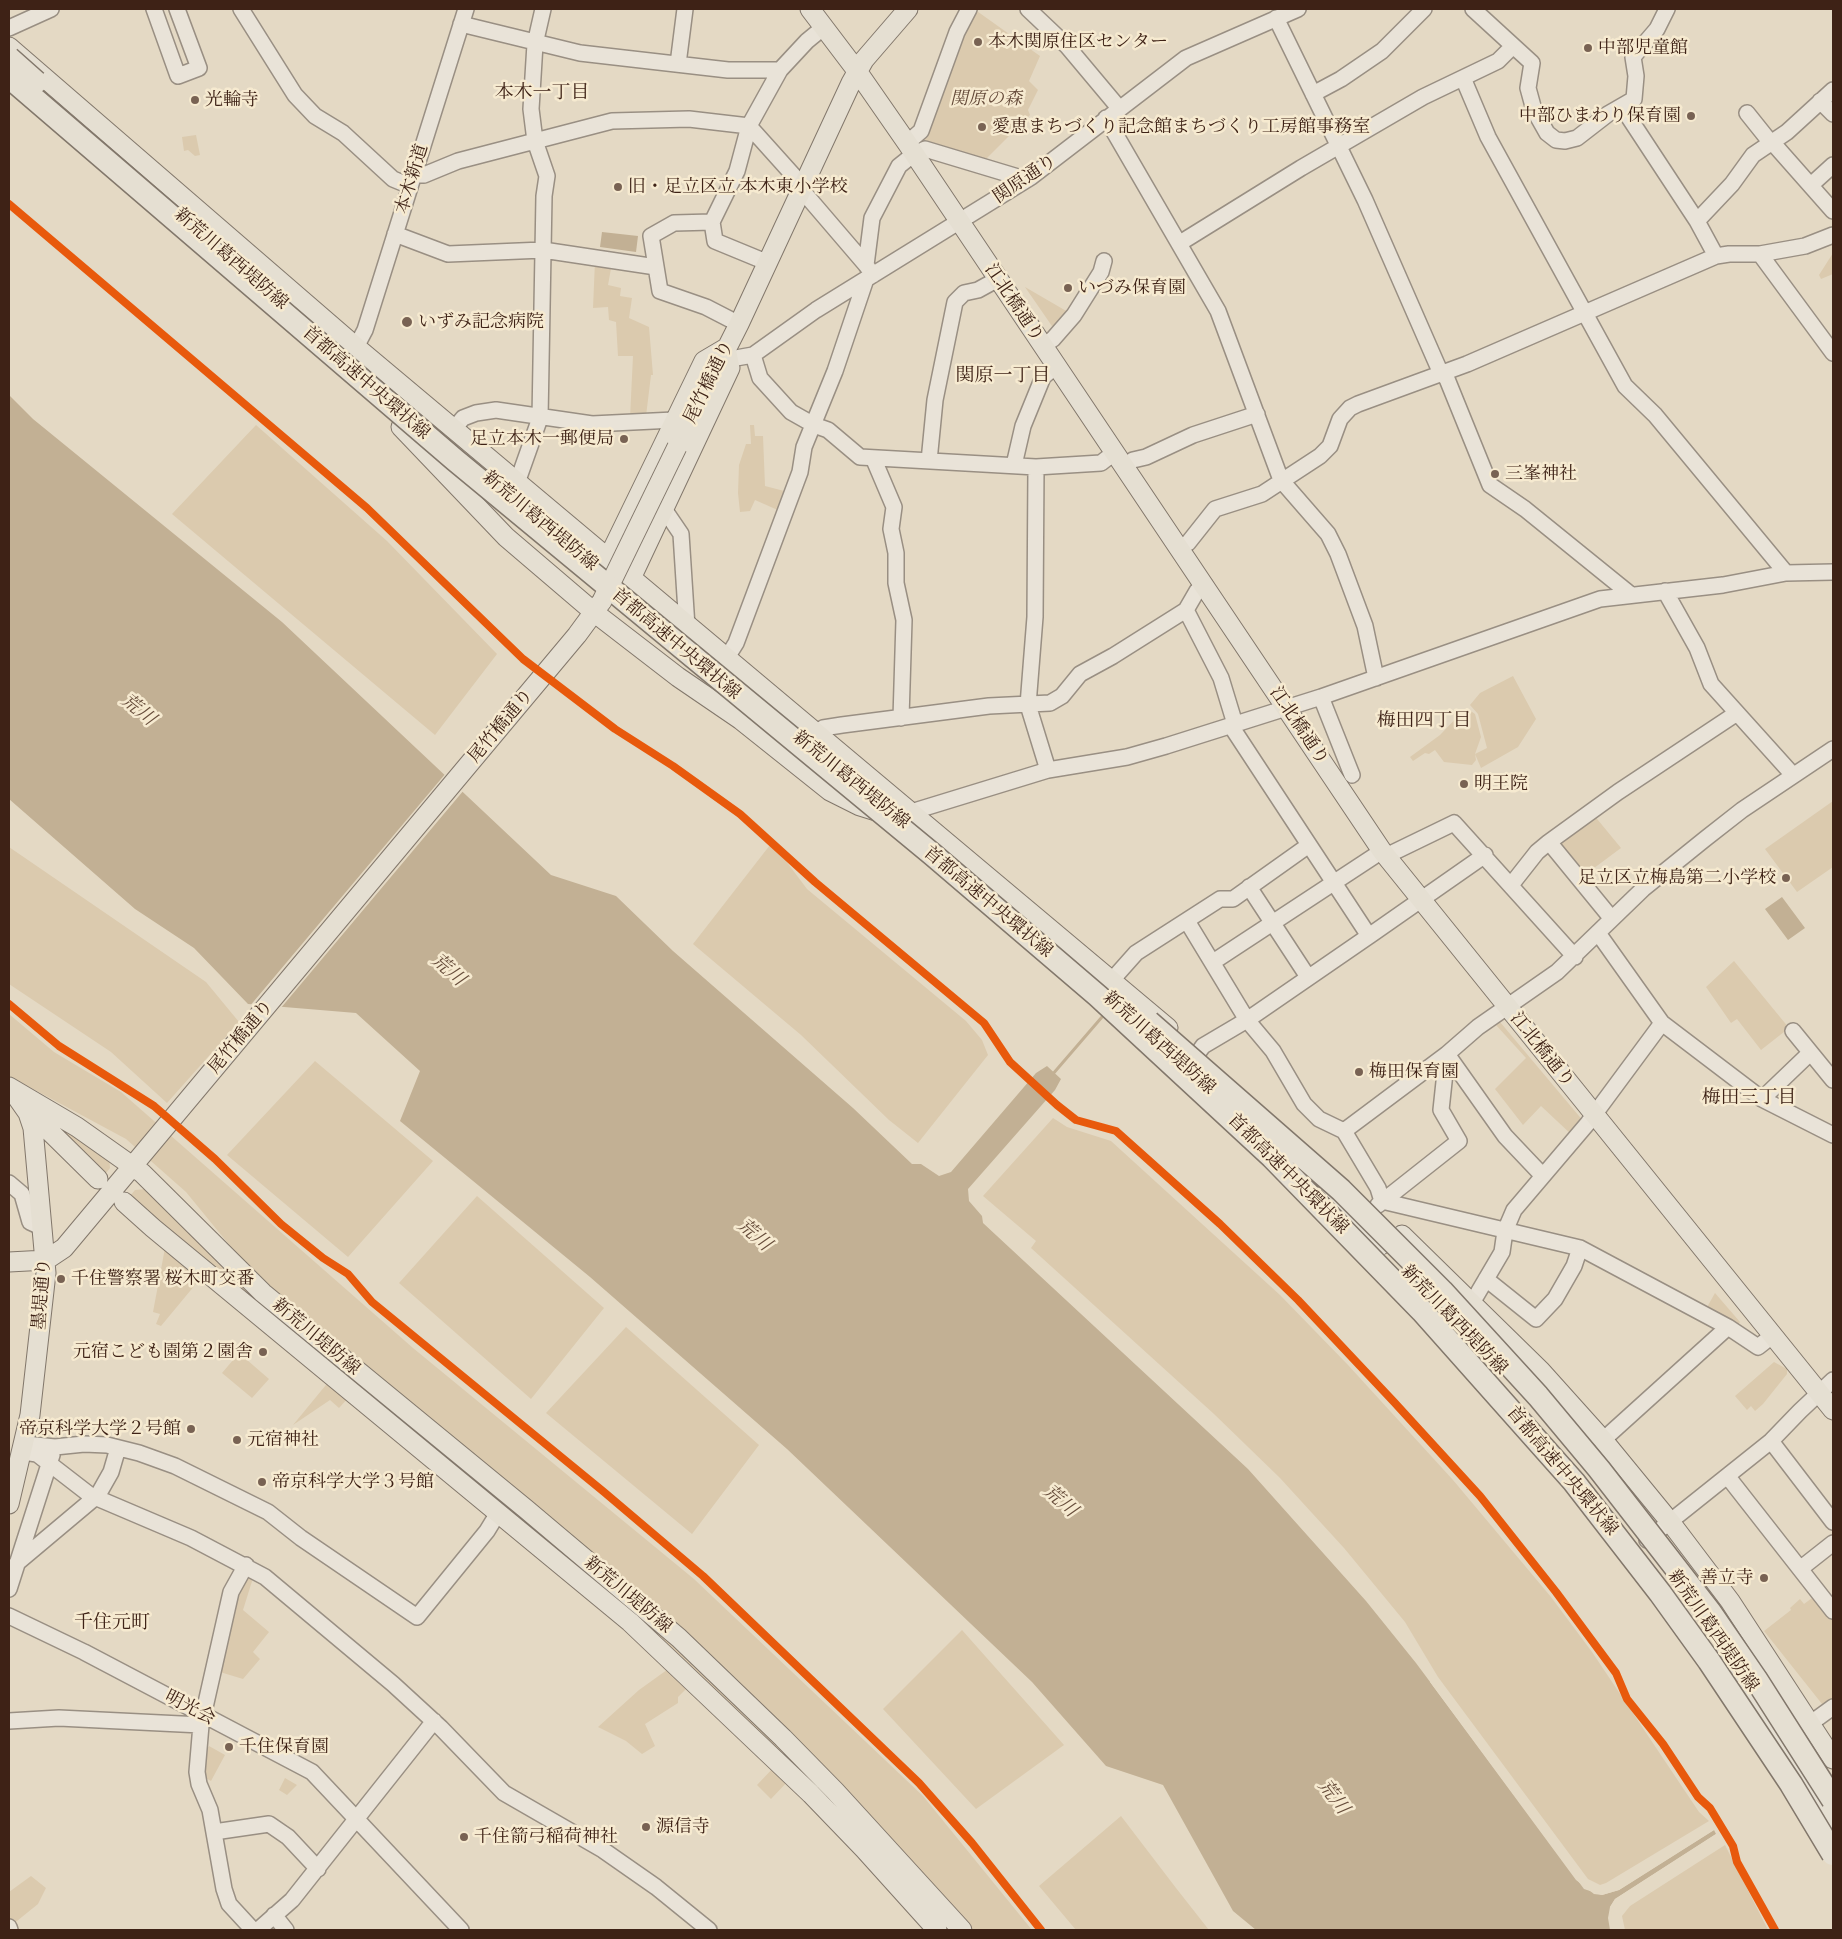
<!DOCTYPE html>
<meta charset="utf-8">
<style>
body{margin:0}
#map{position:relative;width:1842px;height:1939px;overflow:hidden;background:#e4d9c4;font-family:"EB Garamond",serif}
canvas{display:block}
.frame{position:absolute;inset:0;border:10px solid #3e2216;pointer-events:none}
</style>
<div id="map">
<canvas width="1842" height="1939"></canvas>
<div class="frame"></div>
</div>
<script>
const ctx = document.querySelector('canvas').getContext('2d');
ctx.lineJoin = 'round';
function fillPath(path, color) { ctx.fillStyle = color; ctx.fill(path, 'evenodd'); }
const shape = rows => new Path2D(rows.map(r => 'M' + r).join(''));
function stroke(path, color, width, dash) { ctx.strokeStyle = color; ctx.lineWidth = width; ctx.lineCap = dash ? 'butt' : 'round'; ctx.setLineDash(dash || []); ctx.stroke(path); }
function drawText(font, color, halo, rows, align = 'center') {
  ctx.font = font + ' "EB Garamond","Noto Serif JP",serif'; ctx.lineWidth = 5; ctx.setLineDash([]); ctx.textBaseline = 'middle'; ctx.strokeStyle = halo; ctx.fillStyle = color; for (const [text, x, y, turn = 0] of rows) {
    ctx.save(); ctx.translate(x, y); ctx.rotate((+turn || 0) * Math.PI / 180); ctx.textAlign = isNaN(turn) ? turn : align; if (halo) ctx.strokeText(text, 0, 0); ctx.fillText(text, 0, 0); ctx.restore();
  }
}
const green = shape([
 [974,9,1040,56,1029,81,1038,90,1028,110,1030,115,983,162,923,144],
 [196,135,200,155,195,156,188,150,184,151,182,137],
 [1833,253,1833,274,1821,279,1819,275],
 [595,261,612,263,608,285,621,288,620,296,632,298,629,318,649,327,653,375,651,375,646,416,630,418,633,356,618,356,616,322,609,320,608,307,593,308],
 [1025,287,1068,312,1054,329],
 [256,425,387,541,497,654,435,735,172,514],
 [750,425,754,425,755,436,763,436,765,486,788,492,780,511,755,500,750,511,740,512,738,493,739,465,746,444,751,444],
 [1513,676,1536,719,1518,747,1481,768,1475,754,1476,760,1472,765,1444,762,1435,750,1429,754,1425,753,1413,761,1410,757,1440,735,1464,710,1468,709,1475,714,1481,737,1475,754,1487,748,1478,714,1470,705,1480,693],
 [1833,801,1833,867,1797,892,1765,849],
 [1593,814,1621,848,1582,877,1555,843],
 [770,845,786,861,807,889,966,1021,982,1040,988,1055,918,1143,889,1120,801,1035,693,944],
 [9,847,206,982,239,1022,167,1103,111,1052,9,984],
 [1734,961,1789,1028,1761,1050,1737,1019,1731,1023,1706,987],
 [9,1014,54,1052,121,1092,413,1348,694,1579,923,1796,1032,1930,970,1930,938,1890,822,1764,699,1649,263,1286,186,1192,126,1139,9,1076],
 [1500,1022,1584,1122,1573,1136,1541,1106,1523,1125,1495,1089,1526,1058,1496,1025],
 [315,1061,433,1161,348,1257,227,1155],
 [1053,1118,1067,1127,1111,1141,1280,1295,1348,1365,1453,1480,1551,1597,1592,1652,1699,1812,1709,1821,1606,1883,1600,1885,1588,1879,1438,1677,1405,1622,1344,1548,1280,1478,1214,1414,1031,1248,1036,1241,983,1196],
 [61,1126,109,1158,110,1168,103,1177,57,1129],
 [146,1189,258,1300,263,1310,130,1196,135,1190],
 [477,1196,604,1308,531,1399,399,1283],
 [165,1248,200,1279,161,1326,156,1324,160,1314,153,1312],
 [1715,1293,1740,1322,1737,1327,1706,1309],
 [626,1327,759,1445,692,1534,546,1413],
 [239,1353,269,1379,252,1398,222,1373],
 [331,1361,618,1592,836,1801,954,1930,943,1930,859,1837,336,1371],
 [1774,1362,1787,1369,1787,1374,1763,1404,1755,1411,1751,1406,1747,1410,1735,1396],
 [330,1380,349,1397,339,1408,330,1400,293,1425],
 [247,1575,253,1578,243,1610,269,1632,253,1652,260,1659,243,1679,220,1672,237,1593],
 [1816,1595,1833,1617,1833,1702,1826,1709,1764,1631,1791,1610,1790,1608,1800,1599,1804,1604],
 [962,1630,1064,1745,976,1809,883,1709],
 [671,1667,689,1686,678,1697,678,1703,645,1724,655,1746,642,1754,626,1741,598,1727,639,1690],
 [209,1746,225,1755,211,1781,204,1777,205,1753],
 [775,1766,789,1780,771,1799,757,1785],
 [285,1778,297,1785,287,1795,279,1790],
 [1121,1816,1176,1888,1209,1930,1076,1930,1039,1886],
 [1725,1845,1768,1930,1625,1930,1622,1916,1630,1906],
 [31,1876,46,1888,38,1904,12,1925,9,1916,9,1892]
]);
const water = shape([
 [602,232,638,236,636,252,600,247],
 [9,395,33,419,282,622,551,875,616,896,673,951,853,1108,912,1164,921,1164,939,1176,951,1172,1036,1073,1047,1066,1061,1079,1055,1090,968,1189,969,1201,982,1216,983,1223,1248,1469,1366,1601,1416,1663,1584,1889,1602,1895,1619,1890,1714,1830,1716,1834,1615,1899,1610,1907,1610,1930,1256,1930,1233,1911,1163,1785,1106,1766,1032,1682,787,1449,590,1277,400,1121,420,1071,356,1013,248,1004,194,948,135,909,9,799],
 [1782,897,1805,928,1788,940,1765,909]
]);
const pier = shape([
 [446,773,464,790,280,1009,249,1007],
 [1432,1680,1578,1878,1595,1892,1602,1893,1618,1888,1713,1828,1714,1830,1619,1890,1602,1895,1594,1894,1576,1880,1430,1682],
 [1716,1834,1718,1836,1617,1901,1612,1908,1611,1918,1613,1930,1610,1930,1608,1918,1610,1907,1615,1899]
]);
const stream = shape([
 [1052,1075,1102,1017]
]);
const minor = shape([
 [154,9,178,76,199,68,177,9],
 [241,9,295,95,315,116,343,133,393,179,410,186],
 [1028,9,1067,46,1119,108],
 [1473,9,1532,63,1528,88,1534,110,1547,133,1556,140,1565,141,1577,138,1608,114,1634,99,1636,76,1633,57,1657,29,1667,9],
 [1276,18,1365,200,1439,369,1447,379,1490,485,1525,509,1630,594],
 [461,24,580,53,728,70,780,70],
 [9,28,51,9],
 [678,64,685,9],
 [1463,78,1488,137,1625,386,1655,415,1786,573],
 [1313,94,1341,79,1382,51,1424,9],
 [1820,101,1833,114],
 [1622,107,1697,221,1716,256],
 [1747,113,1771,143],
 [1106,118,1218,311,1281,480,1328,534,1338,554,1365,626,1376,678],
 [1772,142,1833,211],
 [907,143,921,131,957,32,969,9],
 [414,175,424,175,458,161,612,121,689,119,749,126,802,185],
 [1811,185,1833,165],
 [800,188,866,265],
 [1697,221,1732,184,1753,155,1787,132,1833,90],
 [712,222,674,223,651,236,660,291,706,307,739,324],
 [395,234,448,254,543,250,656,267],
 [1180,243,1301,168,1423,97,1498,61,1513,46],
 [1760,254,1833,353],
 [766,262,715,241,712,222,737,171,749,126,780,70,807,41,824,27],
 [873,275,866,265,872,218,899,166,914,154,925,149,1018,177,1024,181],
 [1043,346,1053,339,1074,315,1101,272,1104,261],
 [356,347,365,330,466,9],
 [753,355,816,310,1031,177,1186,58,1298,9],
 [719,361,753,355,760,378,791,412,814,425,828,430,860,457,1036,467,1101,463,1115,452],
 [453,430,463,418,476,413,496,410,592,424,674,420],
 [874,460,894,507,891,529,896,553,896,583,904,620,901,718],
 [929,461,935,400,955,302,964,293,978,290,998,279],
 [1014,465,1023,426,1043,377,1056,366],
 [1125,466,1133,460,1146,457,1193,435,1257,414],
 [1036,467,1035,617,1028,705,1048,770],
 [517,483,540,418,544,196,547,176,535,141,531,109,535,44,543,9],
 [664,509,681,534,687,627],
 [1180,548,1188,543,1215,509,1262,494,1320,456,1330,446,1340,419,1350,408,1358,404,1467,364,1716,256,1729,254,1760,254,1805,246,1833,235],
 [1665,591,1697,648,1711,684,1793,775],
 [1186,610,1221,678,1235,724],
 [726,659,736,643,800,472,804,447,835,371,866,279],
 [1321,697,1352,775],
 [1231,726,1369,936,1485,855],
 [814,733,823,728,842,725,989,706,1050,703,1062,696,1080,674,1113,656,1186,610,1197,591,1205,585],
 [911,812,1048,770,1127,757,1166,746,1321,697,1600,599,1723,585,1786,573,1833,572],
 [1549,842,1612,919],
 [1386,856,1454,823,1575,957],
 [1511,885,1537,852,1549,842,1618,792,1737,713],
 [1249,887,1308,977],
 [1187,921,1247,1020,1273,1051,1304,1104,1319,1119,1344,1131,1378,1188,1382,1201,1580,1248,1728,1327,1758,1347,1772,1336],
 [1598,933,1662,1023,1762,1099,1833,1135],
 [1213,962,1382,851],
 [1112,980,1136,953,1220,899,1233,899,1309,845],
 [1793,1031,1833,1080],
 [1198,1053,1203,1046,1247,1020,1369,936],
 [1762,1099,1810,1053],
 [1344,1131,1447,1054,1505,1136,1542,1175],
 [9,1183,22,1194,30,1222,43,1228],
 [1378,1205,1459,1141,1441,1110,1447,1054,1478,1027,1557,972,1643,889,1705,839,1742,810,1833,749],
 [1486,1279,1536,1319,1555,1299,1574,1266,1580,1248],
 [1472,1303,1502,1252,1505,1231,1514,1210,1588,1123,1662,1023],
 [1603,1440,1728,1327],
 [1771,1441,1833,1522],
 [25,1444,55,1447,84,1444,107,1445,139,1453,175,1466,268,1512,301,1538,417,1617,487,1531,498,1513],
 [23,1452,37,1454,90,1495,191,1538,265,1577,393,1684,441,1728,504,1793,603,1850,656,1887,709,1930],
 [1728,1477,1833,1611],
 [1647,1540,1771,1441,1800,1411,1833,1380],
 [17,1563,98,1495,111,1472,118,1448],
 [1800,1569,1833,1543],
 [9,1589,52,1455],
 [9,1616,84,1652,312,1772,461,1930],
 [9,1721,59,1718,201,1725,231,1592,246,1565],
 [1811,1723,1833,1707],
 [201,1725,197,1772,199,1784,210,1810,224,1889,229,1904,253,1930],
 [214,1832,269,1824,288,1837,318,1869],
 [274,1915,286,1930],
 [9,1927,10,1930],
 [258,1930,292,1900,434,1721]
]);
const major = shape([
 [810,9,857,71,907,143,1382,851,1833,1410],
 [9,47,356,347,1168,1028],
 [401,427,506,537,595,613,678,677,741,720,830,791,860,806,876,811],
 [677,447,739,324,851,83,864,60,908,9],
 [603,569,704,361,726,348,730,368,626,589],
 [9,1087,77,1127,142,1173,263,1293,526,1509,679,1638,783,1738,835,1791,962,1930],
 [29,1111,98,1179],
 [1280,1152,1381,1245],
 [124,1202,153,1228,630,1622,811,1794,864,1849,937,1930],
 [1402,1235,1541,1371,1603,1440,1671,1523,1730,1601,1833,1759],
 [9,1262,46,1260,64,1248,577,635,602,601],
 [9,1504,30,1415,46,1273,33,1128,28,1113,14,1093]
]);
const highway = shape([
 [1725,1658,1810,1787,1833,1828]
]);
const majorBridge = shape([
 [602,601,677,447]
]);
const highwayBridge = shape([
 [9,58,36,82],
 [9,77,455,460,932,854,1098,996,1272,1157,1422,1311,1574,1482,1660,1593,1709,1661,1791,1784,1833,1854],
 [1149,1022,1341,1190,1442,1291,1538,1396,1599,1469,1710,1612,1756,1679,1833,1800]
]);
const cycleway = shape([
 [9,204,367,508,523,659,615,729,673,766,740,814,815,882,984,1023,1010,1062,1057,1105,1076,1120,1116,1131,1220,1224,1298,1300,1394,1402,1480,1496,1556,1592,1616,1673,1627,1699,1663,1744,1698,1797,1710,1808,1733,1846,1737,1862,1775,1930],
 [9,1004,59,1046,154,1106,215,1159,281,1224,323,1258,348,1274,372,1302,604,1492,703,1576,919,1783,972,1843,1041,1930]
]);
const markers = [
 [978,42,5,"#786253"],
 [1588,48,5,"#786253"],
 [195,100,5,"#786253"],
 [1691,116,5,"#786253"],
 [982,127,5,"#786253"],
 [618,187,5,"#786253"],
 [1068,288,5,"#786253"],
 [407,322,6,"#786253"],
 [624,439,5,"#786253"],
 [1495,474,5,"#786253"],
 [1464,784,5,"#786253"],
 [1786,878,5,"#786253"],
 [1359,1072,5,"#786253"],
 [61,1279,5,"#786253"],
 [263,1352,5,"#786253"],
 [191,1429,5,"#786253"],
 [237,1440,5,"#786253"],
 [262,1482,5,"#786253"],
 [1764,1578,5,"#786253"],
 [229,1747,5,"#786253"],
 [646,1827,5,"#786253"],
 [464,1837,5,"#786253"]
];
const poiNames = [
 ["本木関原住区センター",988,42],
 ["中部児童館",1598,48],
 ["光輪寺",205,100],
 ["中部ひまわり保育園",1681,116,"right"],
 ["愛恵まちづくり記念館まちづくり工房館事務室",992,127],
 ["旧・足立区立 本木東小学校",628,187],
 ["いづみ保育園",1078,288],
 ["いずみ記念病院",418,322],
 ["足立本木一郵便局",614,439,"right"],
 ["三峯神社",1505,474],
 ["明王院",1474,784],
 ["足立区立梅島第二小学校",1776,878,"right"],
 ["梅田保育園",1369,1072],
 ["千住警察署 桜木町交番",71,1279],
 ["元宿こども園第２園舎",253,1352,"right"],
 ["帝京科学大学２号館",181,1429,"right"],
 ["元宿神社",247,1440],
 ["帝京科学大学３号館",272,1482],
 ["善立寺",1754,1578,"right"],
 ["千住保育園",239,1747],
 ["源信寺",656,1827],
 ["千住箭弓稲荷神社",474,1837]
];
const parkNames = [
 ["関原の森",986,99]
];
const streetNames = [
 ["本木新道",412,179,-73],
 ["関原通り",1025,179,-34],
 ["新荒川葛西堤防線",231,259,41],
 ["江北橋通り",1014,303,56],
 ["尾竹橋通り",709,382,-64],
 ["首都高速中央環状線",366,383,41],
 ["新荒川葛西堤防線",540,521,40],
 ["首都高速中央環状線",676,644,40],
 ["尾竹橋通り",501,726,-50],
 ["江北橋通り",1299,726,56],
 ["新荒川葛西堤防線",851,780,39],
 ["首都高速中央環状線",988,902,40],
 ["尾竹橋通り",241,1037,-50],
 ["新荒川葛西堤防線",1159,1043,42],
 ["江北橋通り",1542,1050,51],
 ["首都高速中央環状線",1288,1174,45],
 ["墨堤通り",42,1294,-86],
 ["新荒川葛西堤防線",1454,1320,46],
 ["新荒川堤防線",316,1337,40],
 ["首都高速中央環状線",1562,1471,50],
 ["新荒川堤防線",628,1595,40],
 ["新荒川葛西堤防線",1713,1631,55],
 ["明光会",190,1708,27]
];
const neighbourhoodNames = [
 ["本木一丁目",542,93],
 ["関原一丁目",1003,376],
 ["梅田四丁目",1424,721],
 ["梅田三丁目",1749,1098],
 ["千住元町",112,1623]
];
const waterNames = [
 ["荒川",138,710,39],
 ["荒川",448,970,41],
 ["荒川",754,1235,41],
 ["荒川",1060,1501,41],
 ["荒川",1333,1797,53]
];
fillPath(green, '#dbcaae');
fillPath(water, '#c2b094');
fillPath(pier, '#e4d9c4');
stroke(stream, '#c2b094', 3);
stroke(minor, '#998f83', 18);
stroke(major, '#82776b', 21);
stroke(highway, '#82776b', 25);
stroke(minor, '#e9e3d8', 15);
stroke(major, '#e5dfd2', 19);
stroke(highway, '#e5dfd2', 22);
stroke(majorBridge, '#82776b', 21, []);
stroke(highwayBridge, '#82776b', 25, []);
stroke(majorBridge, '#e5dfd2', 19);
stroke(highwayBridge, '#e5dfd2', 22);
stroke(cycleway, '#e8590c', 8);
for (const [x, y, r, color] of markers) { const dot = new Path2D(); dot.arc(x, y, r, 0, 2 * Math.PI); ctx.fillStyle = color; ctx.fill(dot); stroke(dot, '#f6ead0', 2); }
drawText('18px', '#3e2216', '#f6ead0', poiNames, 'left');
drawText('italic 18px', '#634938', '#f6ead0', parkNames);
drawText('18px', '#3e2216', '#f6ead0', streetNames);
drawText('19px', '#3e2216', '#f6ead0', neighbourhoodNames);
drawText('italic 19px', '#674d3b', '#f6ead0', waterNames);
</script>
